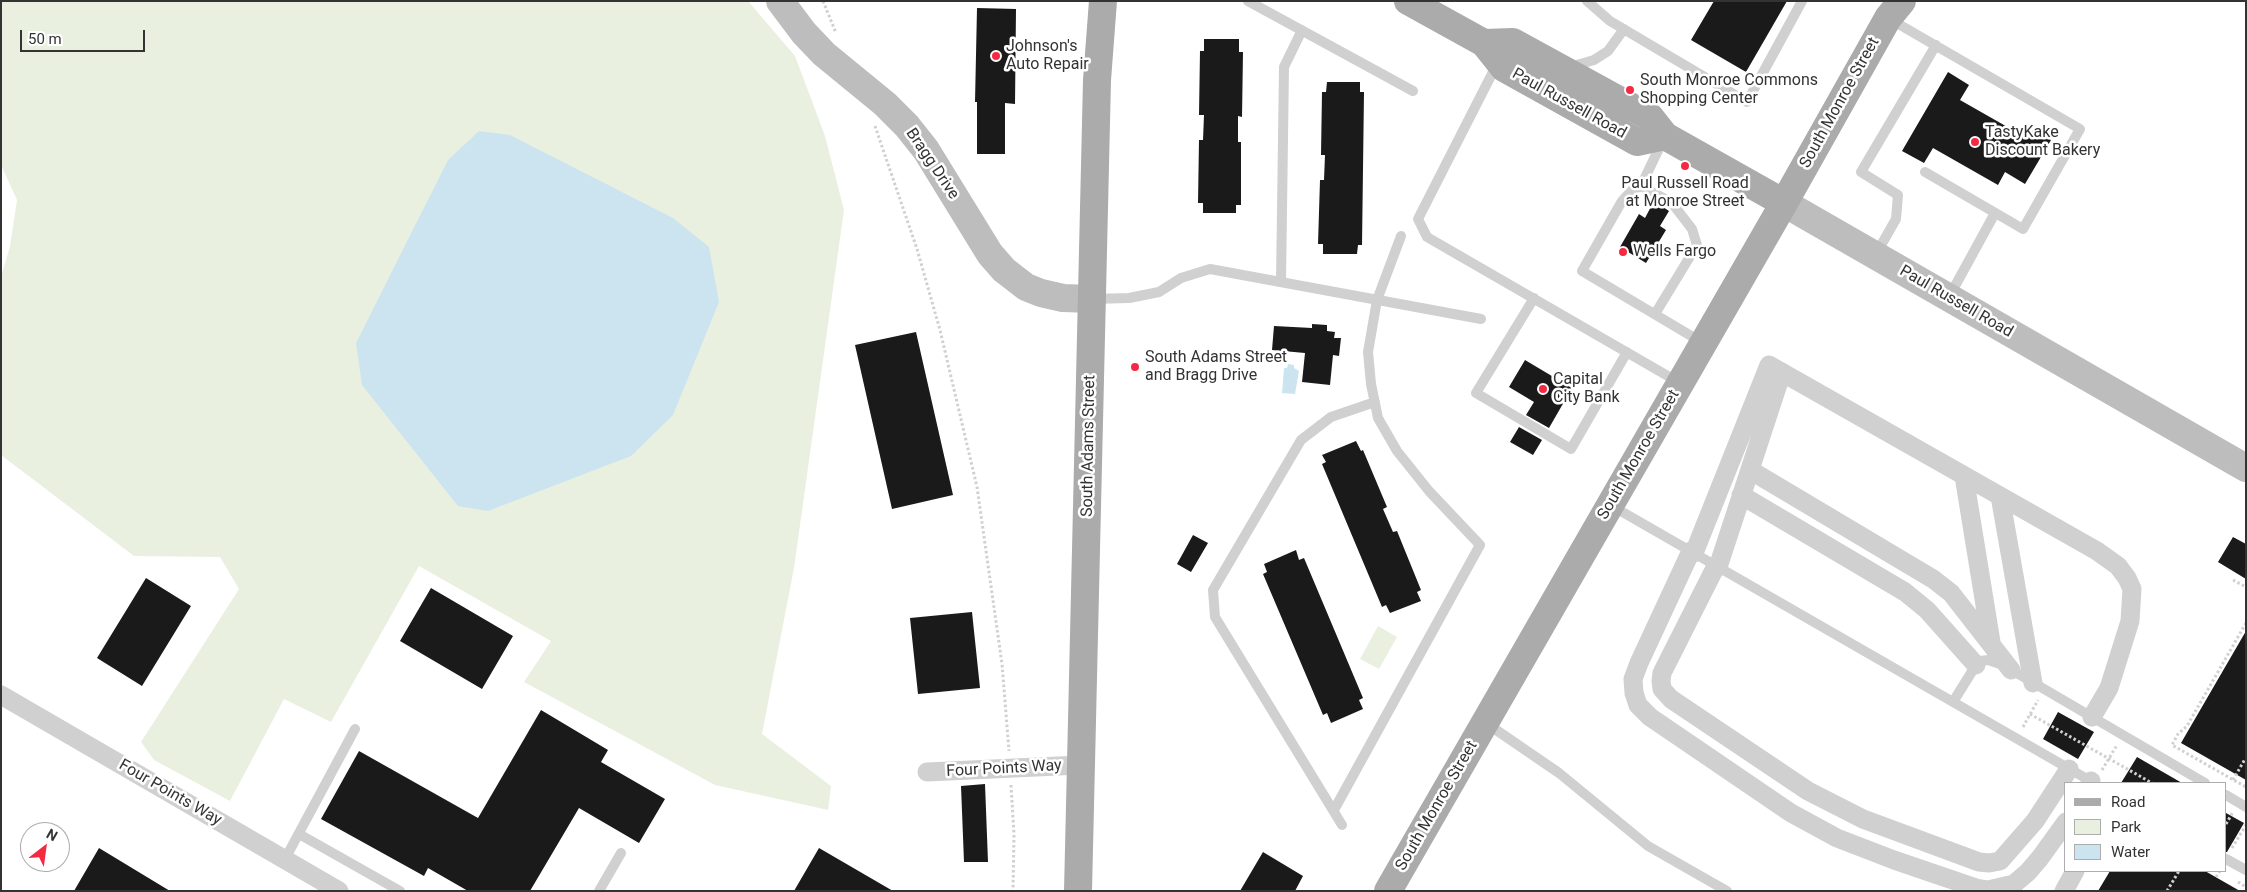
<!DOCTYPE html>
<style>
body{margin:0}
#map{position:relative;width:2247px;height:892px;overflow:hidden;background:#fff;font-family:Roboto,sans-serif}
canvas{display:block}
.frame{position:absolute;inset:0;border:2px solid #333;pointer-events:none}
.legend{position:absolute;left:2064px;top:782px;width:162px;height:90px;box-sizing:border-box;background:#fff;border:1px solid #adadad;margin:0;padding:6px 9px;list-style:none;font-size:15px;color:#333}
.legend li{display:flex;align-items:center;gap:10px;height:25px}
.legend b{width:25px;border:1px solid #adadad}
.north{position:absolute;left:20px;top:822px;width:50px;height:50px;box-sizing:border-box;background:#fff;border:1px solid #adadad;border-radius:50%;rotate:30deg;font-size:14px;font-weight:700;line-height:20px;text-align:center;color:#333}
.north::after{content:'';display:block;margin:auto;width:18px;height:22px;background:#f42a43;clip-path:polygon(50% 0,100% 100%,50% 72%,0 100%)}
.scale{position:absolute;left:20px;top:30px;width:125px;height:22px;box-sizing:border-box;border:2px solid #333;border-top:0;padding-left:6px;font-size:15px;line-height:18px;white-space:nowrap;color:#333;-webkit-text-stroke:4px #fff;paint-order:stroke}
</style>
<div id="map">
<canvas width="2247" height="892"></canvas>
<div class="frame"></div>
<ul class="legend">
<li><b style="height:6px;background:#ababab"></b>Road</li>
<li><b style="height:14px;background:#e9f0e0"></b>Park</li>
<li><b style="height:14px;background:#cce4f0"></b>Water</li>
</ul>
<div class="north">N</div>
<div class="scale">50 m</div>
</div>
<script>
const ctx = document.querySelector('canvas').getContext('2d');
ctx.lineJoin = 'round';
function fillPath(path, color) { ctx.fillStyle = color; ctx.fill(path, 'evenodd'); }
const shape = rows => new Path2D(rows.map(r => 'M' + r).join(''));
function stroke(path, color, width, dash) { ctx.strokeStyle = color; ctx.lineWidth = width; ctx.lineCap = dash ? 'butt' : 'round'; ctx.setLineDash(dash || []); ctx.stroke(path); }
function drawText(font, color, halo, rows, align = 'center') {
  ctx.font = font + ' Roboto,sans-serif'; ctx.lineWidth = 5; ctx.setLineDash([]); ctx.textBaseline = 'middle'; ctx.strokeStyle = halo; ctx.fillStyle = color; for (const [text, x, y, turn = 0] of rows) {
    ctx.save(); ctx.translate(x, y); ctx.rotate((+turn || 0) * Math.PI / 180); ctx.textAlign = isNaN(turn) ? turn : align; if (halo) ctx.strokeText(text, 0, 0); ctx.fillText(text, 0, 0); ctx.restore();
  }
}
const green = shape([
 [1,1,748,1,795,56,825,136,844,210,794,568,762,734,831,786,828,810,715,785,524,682,551,641,419,566,331,722,284,699,230,801,154,760,141,742,239,589,220,557,134,556,1,455,1,277,10,246,17,200,1,165],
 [1378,626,1397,637,1379,669,1360,659]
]);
const water = shape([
 [479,131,510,135,673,218,709,247,719,302,673,415,631,456,488,511,458,506,362,385,356,343,448,160],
 [1288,364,1294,365,1294,368,1299,371,1295,394,1282,393,1284,368,1287,368]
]);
const building = shape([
 [1714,1,1787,1,1746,72,1691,40],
 [977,8,1016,9,1015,104,1005,103,1005,154,977,154,977,102,975,102],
 [1204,39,1239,39,1239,52,1243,52,1242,117,1238,116,1238,142,1241,142,1241,205,1236,205,1236,213,1203,213,1203,203,1198,203,1199,140,1203,140,1204,115,1199,115,1200,51,1204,51],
 [1948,72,1969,85,1960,100,2025,137,2030,128,2051,140,2025,184,2005,172,1998,185,1933,148,1924,163,1902,151],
 [1327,82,1360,82,1360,92,1364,92,1362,245,1358,245,1357,254,1323,254,1323,244,1318,244,1320,180,1324,180,1325,155,1321,155,1322,92,1326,92],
 [1654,201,1669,211,1660,226,1666,230,1646,263,1620,247,1639,214,1645,218],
 [1312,324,1327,325,1327,331,1335,332,1334,338,1341,338,1339,356,1333,355,1330,385,1302,382,1305,353,1272,350,1274,326,1312,328],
 [916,332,953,495,892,509,855,345],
 [1525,360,1572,388,1549,428,1526,415,1534,402,1509,387],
 [1519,427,1542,440,1533,455,1510,442],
 [1356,441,1361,451,1363,450,1387,507,1383,509,1393,532,1397,531,1421,590,1417,592,1421,601,1390,613,1386,605,1382,607,1322,464,1326,462,1322,455],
 [1193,535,1208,543,1191,572,1177,564],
 [2233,537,2246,544,2246,579,2218,562],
 [1296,550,1299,560,1304,558,1363,698,1359,700,1363,709,1331,723,1327,713,1323,715,1263,574,1267,572,1264,564],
 [146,578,191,606,142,686,97,658],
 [431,588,513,636,482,689,400,641],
 [972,612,980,688,918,694,910,618],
 [2246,631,2246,780,2181,743],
 [541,710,608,750,601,762,665,799,639,843,579,808,530,891,468,891,428,868,424,876,321,819,359,751,478,818],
 [2058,712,2094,732,2078,759,2043,739],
 [2137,757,2182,783,2121,783],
 [985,784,988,862,964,862,961,786],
 [2226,813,2244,823,2227,852,2226,852],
 [99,848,170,891,74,891],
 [819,848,893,891,794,891],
 [1263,852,1303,876,1295,891,1240,891],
 [2110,871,2205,871,2240,891,2098,891]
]);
const path = shape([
 [823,1,836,33],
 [875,126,917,249,940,330,977,487,1002,664,1009,751],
 [2233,580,2246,587],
 [2246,623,2187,726,2178,734,2172,745,2246,787],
 [2030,714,2152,783],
 [2023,727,2038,700],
 [2102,770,2117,745],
 [2233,780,2245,759],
 [1011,785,1014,834,1013,891],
 [2226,824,2233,812],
 [2232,848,2246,825],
 [2216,877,2220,871],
 [2238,882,2246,887],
 [2167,891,2179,871]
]);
const lane = shape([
 [1248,1,1413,91],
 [1587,1,1610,21,1747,102,1802,1],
 [1888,18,2080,129,2023,229,1925,172],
 [1498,62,1418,219,1427,237,1680,383],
 [1570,67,1594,60,1608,51,1624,29],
 [1641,186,1663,140],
 [1875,256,1896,219,1898,195,1861,172,1936,45],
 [1281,282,1284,67,1302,30],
 [1949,297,1995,213],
 [1534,298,1476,393,1571,449,1627,352],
 [1092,299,1129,298,1159,292,1181,278,1210,269,1481,319],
 [1655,314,1697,245,1692,229,1672,203,1641,186,1632,190,1622,201,1582,271,1703,343],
 [1612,506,2094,783],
 [1953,702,1976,665,1980,661,1988,660,2003,665,2205,783],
 [1486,723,1559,773,1648,846,1727,891],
 [2226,795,2246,807],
 [1334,810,1480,545,1429,491,1397,451,1378,418,1371,384,1368,352,1377,300,1401,236],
 [1342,825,1215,617,1213,590,1301,440,1331,417,1375,402],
 [299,834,400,891],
 [285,859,355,729],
 [2226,859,2246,870],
 [599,891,621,853]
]);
const street = shape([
 [1750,470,1933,579,1951,593,2011,670],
 [1964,476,1991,642],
 [1741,495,1905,592,1927,610,1976,665],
 [2000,496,2033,683],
 [1691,551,1639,663,1633,679,1634,693,1638,705,1650,717,1791,813,1837,838,1894,860,1976,888,1988,890,2014,884,2028,872,2040,858,2066,822],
 [1694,553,1769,365,2097,551,2118,566,2127,578,2132,589,2130,621,2109,688,2092,717],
 [1716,566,1662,673,1661,681,1662,689,1671,699,1808,791,1863,819,1979,862,1989,863,2000,861,2035,821,2069,769],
 [1718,567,1782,372],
 [1,695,339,891],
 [927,772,1080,765],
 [2090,783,2091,781],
 [2064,891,2075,871]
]);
const secondary = shape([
 [780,1,804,33,824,54,885,104,907,126,926,150,990,254,1004,270,1026,287,1041,293,1063,298,1092,299],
 [1784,203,2246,468]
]);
const primary = shape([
 [1408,1,1484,43,1504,68,1637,142,1665,136],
 [1484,43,1513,42,1650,117,1665,136,1784,203],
 [1078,891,1097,80,1103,1],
 [1388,891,1784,203,1888,18,1902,1]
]);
const markers = [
 [996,56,5,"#f42a43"],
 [1630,90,5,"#f42a43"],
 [1975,142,5,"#f42a43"],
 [1685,166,5,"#f42a43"],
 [1623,252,5,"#f42a43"],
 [1135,367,5,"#f42a43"],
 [1543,389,5,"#f42a43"]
];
const poiNames = [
 ["Johnson's",1006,47],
 ["Auto Repair",1006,65],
 ["South Monroe Commons",1640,81],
 ["Shopping Center",1640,99],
 ["TastyKake",1985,133],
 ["Discount Bakery",1985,151],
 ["Paul Russell Road",1685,184,"center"],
 ["at Monroe Street",1685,202,"center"],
 ["Wells Fargo",1633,252],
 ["South Adams Street",1145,358],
 ["and Bragg Drive",1145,376],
 ["Capital",1553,380],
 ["City Bank",1553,398]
];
const streetNames = [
 ["South Monroe Street",1840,103,-61],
 ["Paul Russell Road",1569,104,29],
 ["Bragg Drive",932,164,56],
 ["Paul Russell Road",1956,302,30],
 ["South Adams Street",1089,446,-89],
 ["South Monroe Street",1639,455,-60],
 ["Four Points Way",1004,769,-3],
 ["Four Points Way",170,793,30],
 ["South Monroe Street",1437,806,-60]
];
fillPath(green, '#e9f0e0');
fillPath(water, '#cce4f0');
fillPath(building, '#1a1a1a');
stroke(path, '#d0d0d0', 3, [2.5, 2.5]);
stroke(lane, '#d0d0d0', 10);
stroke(street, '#d0d0d0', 19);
stroke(secondary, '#bdbdbd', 28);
stroke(primary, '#ababab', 28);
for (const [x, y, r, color] of markers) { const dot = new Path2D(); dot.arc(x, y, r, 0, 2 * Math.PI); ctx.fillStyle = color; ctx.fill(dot); stroke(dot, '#fff', 2); }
drawText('16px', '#333', '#fff', poiNames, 'left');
drawText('16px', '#333', '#fff', streetNames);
</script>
